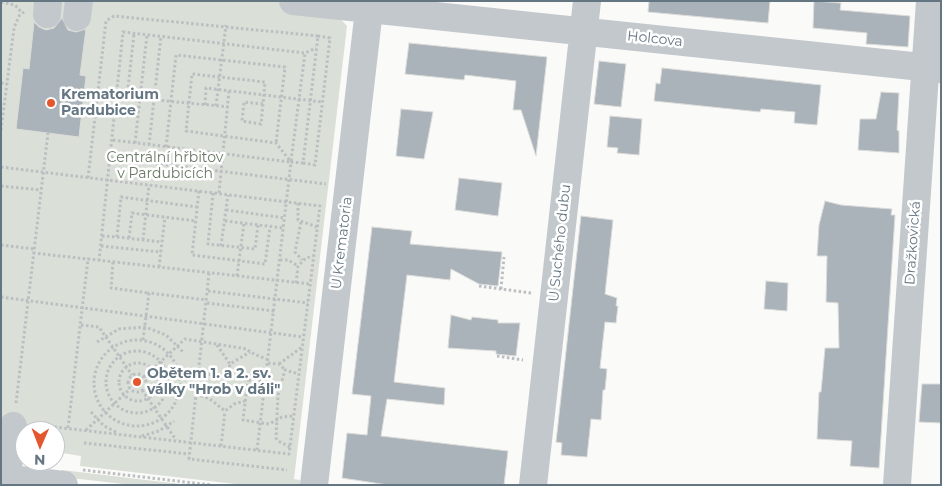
<!DOCTYPE html>
<meta charset="utf-8">
<style>
body{margin:0}
#map{position:relative;width:942px;height:486px;overflow:hidden;background:#fafaf8;font-family:Montserrat,sans-serif}
canvas{display:block}
.frame{position:absolute;inset:0;border:2px solid #657683;pointer-events:none}
.north{position:absolute;left:15px;top:421px;width:50px;height:50px;box-sizing:border-box;background:#fff;border:1px solid #c1c8cd;border-radius:50%;rotate:181deg;font-size:14px;font-weight:700;line-height:20px;text-align:center;color:#657683}
.north::after{content:'';display:block;margin:auto;width:18px;height:22px;background:#e4572e;clip-path:polygon(50% 0,100% 100%,50% 72%,0 100%)}
</style>
<div id="map">
<canvas width="942" height="486"></canvas>
<div class="frame"></div>
<div class="north">N</div>
</div>
<script>
const ctx = document.querySelector('canvas').getContext('2d');
ctx.lineJoin = 'round';
function fillPath(path, color) { ctx.fillStyle = color; ctx.fill(path, 'evenodd'); }
const shape = rows => new Path2D(rows.map(r => 'M' + r).join(''));
function stroke(path, color, width, dash) { ctx.strokeStyle = color; ctx.lineWidth = width; ctx.lineCap = dash ? 'butt' : 'round'; ctx.setLineDash(dash || []); ctx.stroke(path); }
function drawText(font, color, halo, rows, align = 'center') {
  ctx.font = font + ' Montserrat,sans-serif'; ctx.lineWidth = 5; ctx.setLineDash([]); ctx.textBaseline = 'middle'; ctx.strokeStyle = halo; ctx.fillStyle = color; for (const [text, x, y, turn = 0] of rows) {
    ctx.save(); ctx.translate(x, y); ctx.rotate((+turn || 0) * Math.PI / 180); ctx.textAlign = isNaN(turn) ? turn : align; if (halo) ctx.strokeText(text, 0, 0); ctx.fillText(text, 0, 0); ctx.restore();
  }
}
const green = shape([
 [1,1,338,1,337,15,347,26,294,479,300,480,300,485,244,485,80,466,81,456,55,452,55,431,38,431,38,428,1,424],
 [62,470,188,485,133,485,61,477]
]);
const building = shape([
 [649,1,770,1,768,23,648,12,649,1],
 [814,1,841,3,840,10,910,16,908,47,866,44,867,33,813,28,814,1],
 [62,18,68,30,76,32,86,29,80,75,86,76,79,137,16,129,23,68,29,69,34,22,39,27,46,30,54,28,62,18],
 [409,43,547,57,536,156,521,110,513,110,516,81,465,75,464,80,405,74,409,43],
 [599,61,626,64,621,107,594,104,599,61],
 [662,68,821,85,817,125,794,123,795,112,761,109,760,112,654,101,656,83,660,84,662,68],
 [881,92,899,93,897,130,899,131,899,153,858,150,860,119,876,119,881,92],
 [401,109,433,112,424,159,396,156,401,109],
 [610,116,642,119,639,155,617,153,618,148,607,147,610,116],
 [459,178,502,183,498,216,455,210,459,178],
 [825,201,841,205,892,209,891,215,895,215,879,468,850,466,852,441,817,439,819,392,821,392,825,348,839,348,838,303,826,302,827,256,817,256,819,225,825,201],
 [581,216,613,220,605,294,617,298,616,306,618,306,616,323,605,322,600,368,607,369,605,390,603,390,601,420,591,419,587,457,561,455,562,443,556,442,581,216],
 [372,227,412,231,410,244,502,252,498,286,479,284,451,269,450,280,407,275,394,382,445,388,444,405,387,399,381,436,508,451,504,485,388,485,342,478,347,433,367,435,371,396,352,394,372,227],
 [766,281,788,283,787,311,764,309,766,281],
 [451,315,471,320,472,317,498,320,498,323,520,323,516,356,496,354,496,351,448,348,451,315],
 [922,384,941,384,941,423,919,422,922,384]
]);
const path = shape([
 [1,2,15,5,22,13],
 [1,83,7,84],
 [97,94,228,107],
 [127,97,134,34],
 [263,104,244,102,242,121,261,124,263,104,265,82,192,74,186,131,276,143,291,162],
 [205,105,206,88,322,102],
 [216,106,226,25],
 [1,130,14,28,19,16,24,12],
 [113,140,290,162],
 [135,143,147,35],
 [149,145,161,36],
 [166,147,176,55,285,67,276,143],
 [111,158,326,184],
 [291,161,305,53],
 [303,163,315,165,330,38,318,36],
 [1,167,320,206,289,454,37,425],
 [88,178,106,21,114,16,318,36,303,163,291,162,257,450],
 [1,186,41,190],
 [199,191,192,255,265,264,270,227],
 [213,193,208,244,255,249,258,225],
 [219,193,229,91],
 [298,203,298,220,317,227],
 [226,210,285,218],
 [225,221,284,228],
 [301,222,295,252,302,260],
 [102,236,117,237,121,197,197,207],
 [117,237,162,242],
 [129,238,132,213,196,221],
 [143,240,149,185],
 [1,245,34,249],
 [101,246,161,252],
 [221,246,228,195],
 [33,253,88,259],
 [280,260,288,260,298,266],
 [99,261,123,32,305,53,316,48],
 [113,262,111,288,149,293],
 [159,267,165,217],
 [209,273,189,459,287,470],
 [237,276,244,223],
 [296,283,298,266,306,258,313,256],
 [479,286,531,293],
 [501,289,504,257],
 [208,291,308,303],
 [1,297,303,337],
 [207,303,274,311],
 [81,325,99,327,132,375],
 [143,340,149,293,207,300],
 '94 383a43 43 0 1 1 86 0a43 43 0 1 1-86 0Z',
 [97,342,119,329,145,327,166,335,184,353],
 [217,345,230,364,250,352],
 '106 382a31 31 0 1 1 62 0a31 31 0 1 1-62 0Z',
 [497,356,523,360],
 [268,363,279,364,285,370],
 '119 382a19 19 0 1 1 38 0a19 19 0 1 1-38 0Z',
 [279,364,302,347],
 [199,373,266,382],
 '128 383a9 9 0 1 1 18 0a9 9 0 1 1-18 0Z',
 [144,377,185,339,247,349,250,352,268,360],
 [228,377,230,364],
 [248,379,243,420,269,424,282,417,294,416],
 [142,390,176,440],
 [196,394,210,399,225,411,234,404,245,401],
 [16,403,48,133],
 [91,412,104,426,118,433],
 [68,428,88,259,310,284],
 [86,430,130,389],
 [142,436,159,431,174,421],
 [84,443,189,454],
 [221,446,225,411],
 [290,447,278,441,276,438,278,395,285,370,299,374],
 [83,470,211,485]
]);
const minor = shape([
 [293,1,941,69],
 [47,14,48,1],
 [77,17,79,1],
 [1,478,64,485],
 [6,485,13,426],
 [314,485,370,1],
 [533,485,587,1],
 [897,485,930,1]
]);
const markers = [
 [51,103,5,"#e4572e"],
 [137,382,5,"#e4572e"]
];
const streetNames = [
 ["Holcova",655,39,6],
 ["U Krematoria",342,243,-83],
 ["U Suchého dubu",560,243,-84],
 ["Dražkovická",913,243,-86]
];
const poiNames = [
 ["Krematorium",61,95],
 ["Pardubice",61,111],
 ["Obětem 1. a 2. sv.",147,374],
 ["války \"Hrob v dáli\"",147,390]
];
const parkNames = [
 ["Centrální hřbitov",165,158],
 ["v Pardubicích",165,174]
];
fillPath(green, '#dadfd7');
fillPath(building, '#aab3b9');
stroke(building, '#dcdcda', 1);
stroke(path, '#bbbfc2', 3, [2.5, 2.5]);
stroke(minor, '#c3c8cc', 28);
for (const [x, y, r, color] of markers) { const dot = new Path2D(); dot.arc(x, y, r, 0, 2 * Math.PI); ctx.fillStyle = color; ctx.fill(dot); stroke(dot, '#fff', 2); }
drawText('14px', '#657683', '#fff', streetNames);
drawText('bold 14px', '#657683', '#fff', poiNames, 'left');
drawText('14px', '#687a64', '#fff', parkNames);
</script>
